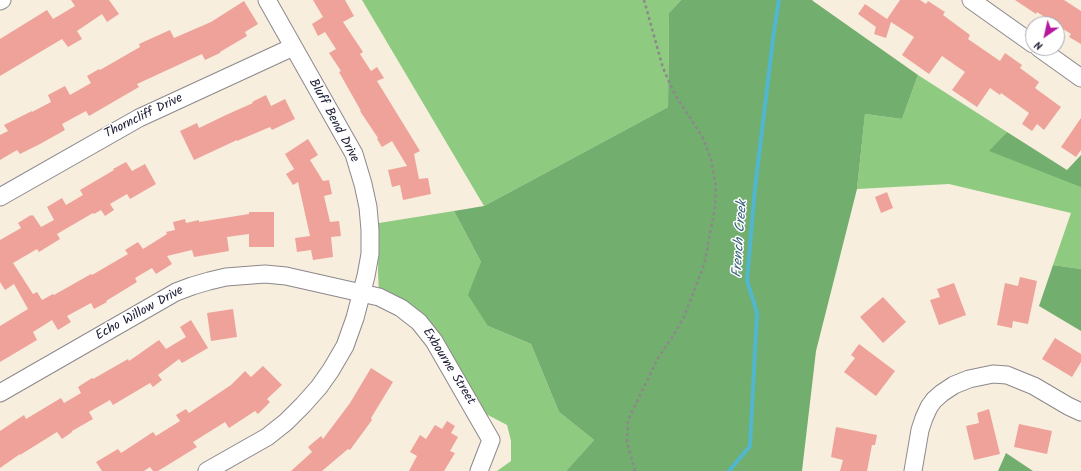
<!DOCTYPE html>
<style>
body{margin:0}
#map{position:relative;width:1081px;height:471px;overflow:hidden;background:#f7eede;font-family:Kalam,sans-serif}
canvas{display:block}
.north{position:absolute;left:1025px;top:16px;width:40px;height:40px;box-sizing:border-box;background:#fff;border:1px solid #a7a7b1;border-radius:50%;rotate:214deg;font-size:11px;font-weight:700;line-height:16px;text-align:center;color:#22223b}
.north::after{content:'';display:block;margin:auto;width:14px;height:18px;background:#b5179e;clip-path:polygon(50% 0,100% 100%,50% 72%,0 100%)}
</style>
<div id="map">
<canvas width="1081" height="471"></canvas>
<div class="north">N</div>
</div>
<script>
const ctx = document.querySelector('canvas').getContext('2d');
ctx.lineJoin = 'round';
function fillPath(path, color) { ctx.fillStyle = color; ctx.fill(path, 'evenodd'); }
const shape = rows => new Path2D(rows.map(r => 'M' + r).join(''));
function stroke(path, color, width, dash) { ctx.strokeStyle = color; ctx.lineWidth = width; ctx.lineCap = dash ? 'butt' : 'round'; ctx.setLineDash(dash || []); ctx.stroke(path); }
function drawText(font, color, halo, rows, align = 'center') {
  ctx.font = font + ' Kalam,sans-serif'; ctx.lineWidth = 3; ctx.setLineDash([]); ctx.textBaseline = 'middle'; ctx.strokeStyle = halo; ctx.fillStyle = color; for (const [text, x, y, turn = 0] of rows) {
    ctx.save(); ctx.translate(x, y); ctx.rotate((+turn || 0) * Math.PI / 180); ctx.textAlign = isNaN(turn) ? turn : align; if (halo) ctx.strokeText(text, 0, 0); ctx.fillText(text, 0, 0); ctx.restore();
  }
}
const green = shape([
 [362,0,681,0,669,13,668,107,484,206],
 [918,75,1007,132,990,151,1081,186,1081,269,1053,265,1071,213,949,184,857,189,865,114,902,119],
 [454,211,481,262,488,326,531,344,559,412,594,440,566,471,497,471,511,461,511,441,507,425,486,414,424,315,379,293,378,272,379,223]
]);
const forest = shape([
 [681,0,812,0,813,1,918,75,902,119,865,114,857,189,816,351,802,471,566,471,594,440,559,412,531,344,488,326,468,295,481,262,454,211,484,206,668,107,669,13],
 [1007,132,1067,170,1081,155,1081,187,989,151],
 [1053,265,1081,269,1081,331,1039,306],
 [1006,453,1033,471,998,471]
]);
const stream = shape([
 [729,471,750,446,757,313,747,280,755,188,774,31,779,0]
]);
const building = shape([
 [71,0,109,0,119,14,107,22,102,14,77,31,82,39,68,47,62,39,0,76,0,39,47,10,53,19,75,6],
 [313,0,345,0,354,16,343,22,363,52,360,54,371,71,377,67,384,78,377,81,420,151,414,154,419,179,428,178,431,194,403,200,400,185,392,187,388,170,407,166,392,141,382,147,377,139,378,138,360,111,361,111,339,72,341,71,329,53,336,49,325,32,318,36,312,24,323,17],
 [900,0,920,0,926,4,928,1,945,12,943,15,970,35,968,39,1000,61,1005,53,1022,65,1020,68,1039,82,1035,88,1061,107,1044,130,1037,124,1032,131,1022,124,1029,113,1001,93,1000,95,990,88,977,107,952,90,965,72,942,56,929,74,902,55,914,37,891,22,886,38,874,34,876,27,858,14,865,4,887,19],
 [1015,0,1064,0,1081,11,1081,44,1069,37,1071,34,1057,25,1057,24,1055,24,1037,12,1036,14],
 [244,1,258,24,245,32,247,36,220,52,220,53,205,60,202,54,137,84,139,87,89,116,86,111,62,124,65,130,40,144,20,154,17,150,0,160,0,135,8,131,4,125,32,111,32,112,51,102,48,95,65,86,70,95,91,83,87,76,99,69,100,70,140,47,139,44,170,30,174,38,211,22],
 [266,95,271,106,285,99,295,119,272,130,270,127,237,141,237,140,194,160,180,131,197,123,199,128,226,115,253,103,252,102],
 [1081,118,1081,150,1076,157,1061,147],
 [308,139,318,155,310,160,323,181,329,180,332,194,324,196,330,222,339,221,341,236,331,237,333,257,313,260,311,250,297,252,295,238,310,236,298,182,293,185,286,174,294,169,285,154],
 [126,162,132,171,145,164,156,184,130,199,127,194,110,204,114,210,105,216,101,210,94,214,93,213,57,234,60,239,39,252,37,249,13,263,33,294,37,292,42,300,53,294,54,295,91,274,92,275,128,254,125,250,138,242,143,249,167,234,166,232,175,230,173,222,185,219,186,223,199,220,199,222,249,214,249,212,274,212,274,247,249,247,249,234,227,237,229,251,194,257,192,250,167,256,172,264,156,274,152,268,135,278,137,282,106,301,107,302,94,309,91,303,67,316,71,322,58,330,52,320,33,332,37,340,0,362,0,326,28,309,14,284,5,290,0,282,0,240,21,228,18,223,31,215,32,216,33,215,41,227,54,220,47,207,62,198,66,205,83,195,80,190,114,170,113,169],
 [887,192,893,208,881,213,875,197],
 [1020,277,1037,281,1028,324,1013,321,1012,328,997,325,1005,283,1018,286],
 [954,283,966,315,939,325,930,300,940,297,937,289],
 [883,297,906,322,883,343,860,317],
 [233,309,237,337,211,341,207,313],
 [191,320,208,348,182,363,179,359,158,375,162,380,153,387,150,383,113,405,110,400,89,412,93,419,72,431,72,432,62,439,57,432,20,455,20,454,0,468,0,431,24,415,26,419,61,398,64,403,81,393,78,387,92,378,93,379,128,359,129,361,159,340,166,349,186,337,180,327],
 [1055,338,1081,354,1081,362,1072,377,1042,359],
 [859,344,895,371,876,396,844,372,855,358,851,355],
 [263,366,282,385,267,399,270,402,258,414,255,411,229,428,225,422,193,442,197,447,158,471,153,471,150,467,144,471,102,471,96,462,118,449,121,453,153,432,156,436,180,421,176,415,186,409,189,413,231,385,245,371,251,377],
 [371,368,393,382,371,418,372,420,350,450,348,449,322,471,291,471,312,452,308,447,321,436,323,439,350,403],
 [989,409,1000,454,974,460,966,426,979,423,977,413],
 [447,421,455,426,451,433,458,437,450,451,455,453,444,471,409,471,417,456,410,452,420,435,426,439,435,425,442,429],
 [1019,424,1052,431,1047,454,1014,447],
 [836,427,877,435,875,445,872,445,867,471,840,471,843,460,831,457]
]);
const path = shape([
 [635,471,627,442,628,420,658,358,673,336,684,317,704,265,715,208,716,187,711,159,703,138,674,93,663,68,644,0]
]);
const minor = shape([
 [971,0,1033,44],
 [0,1,2,0],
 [1039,48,1081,78],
 [0,197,139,118,293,47],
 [0,393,176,292,192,286,209,281,226,277,265,274,286,276,379,297,401,308,419,322,434,341,491,440,479,471],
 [207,471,267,437,286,422,303,405,319,387,331,370,345,346,355,318,366,276,370,254,370,230,368,207,363,184,354,154,267,0],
 [913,471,920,430,924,418,929,407,934,400,942,393,954,385,969,379,993,374,1007,375,1034,386,1068,406,1081,412]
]);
const streetNames = [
 ["Thorncliff Drive",144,117,-26],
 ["Bluff Bend Drive",333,121,62],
 ["Echo Willow Drive",140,314,-29],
 ["Exbourne Street",448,367,58]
];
const waterNames = [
 ["French Creek",741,239,-86]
];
fillPath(green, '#8eca7f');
fillPath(forest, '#72ae6e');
stroke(stream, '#50b7cf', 4);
fillPath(building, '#efa299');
stroke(minor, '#8c888c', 19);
stroke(path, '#8c888c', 2.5, [3, 3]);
stroke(minor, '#fff', 17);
drawText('13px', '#22223b', '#fff', streetNames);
drawText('italic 14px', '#345e76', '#fff', waterNames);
</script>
